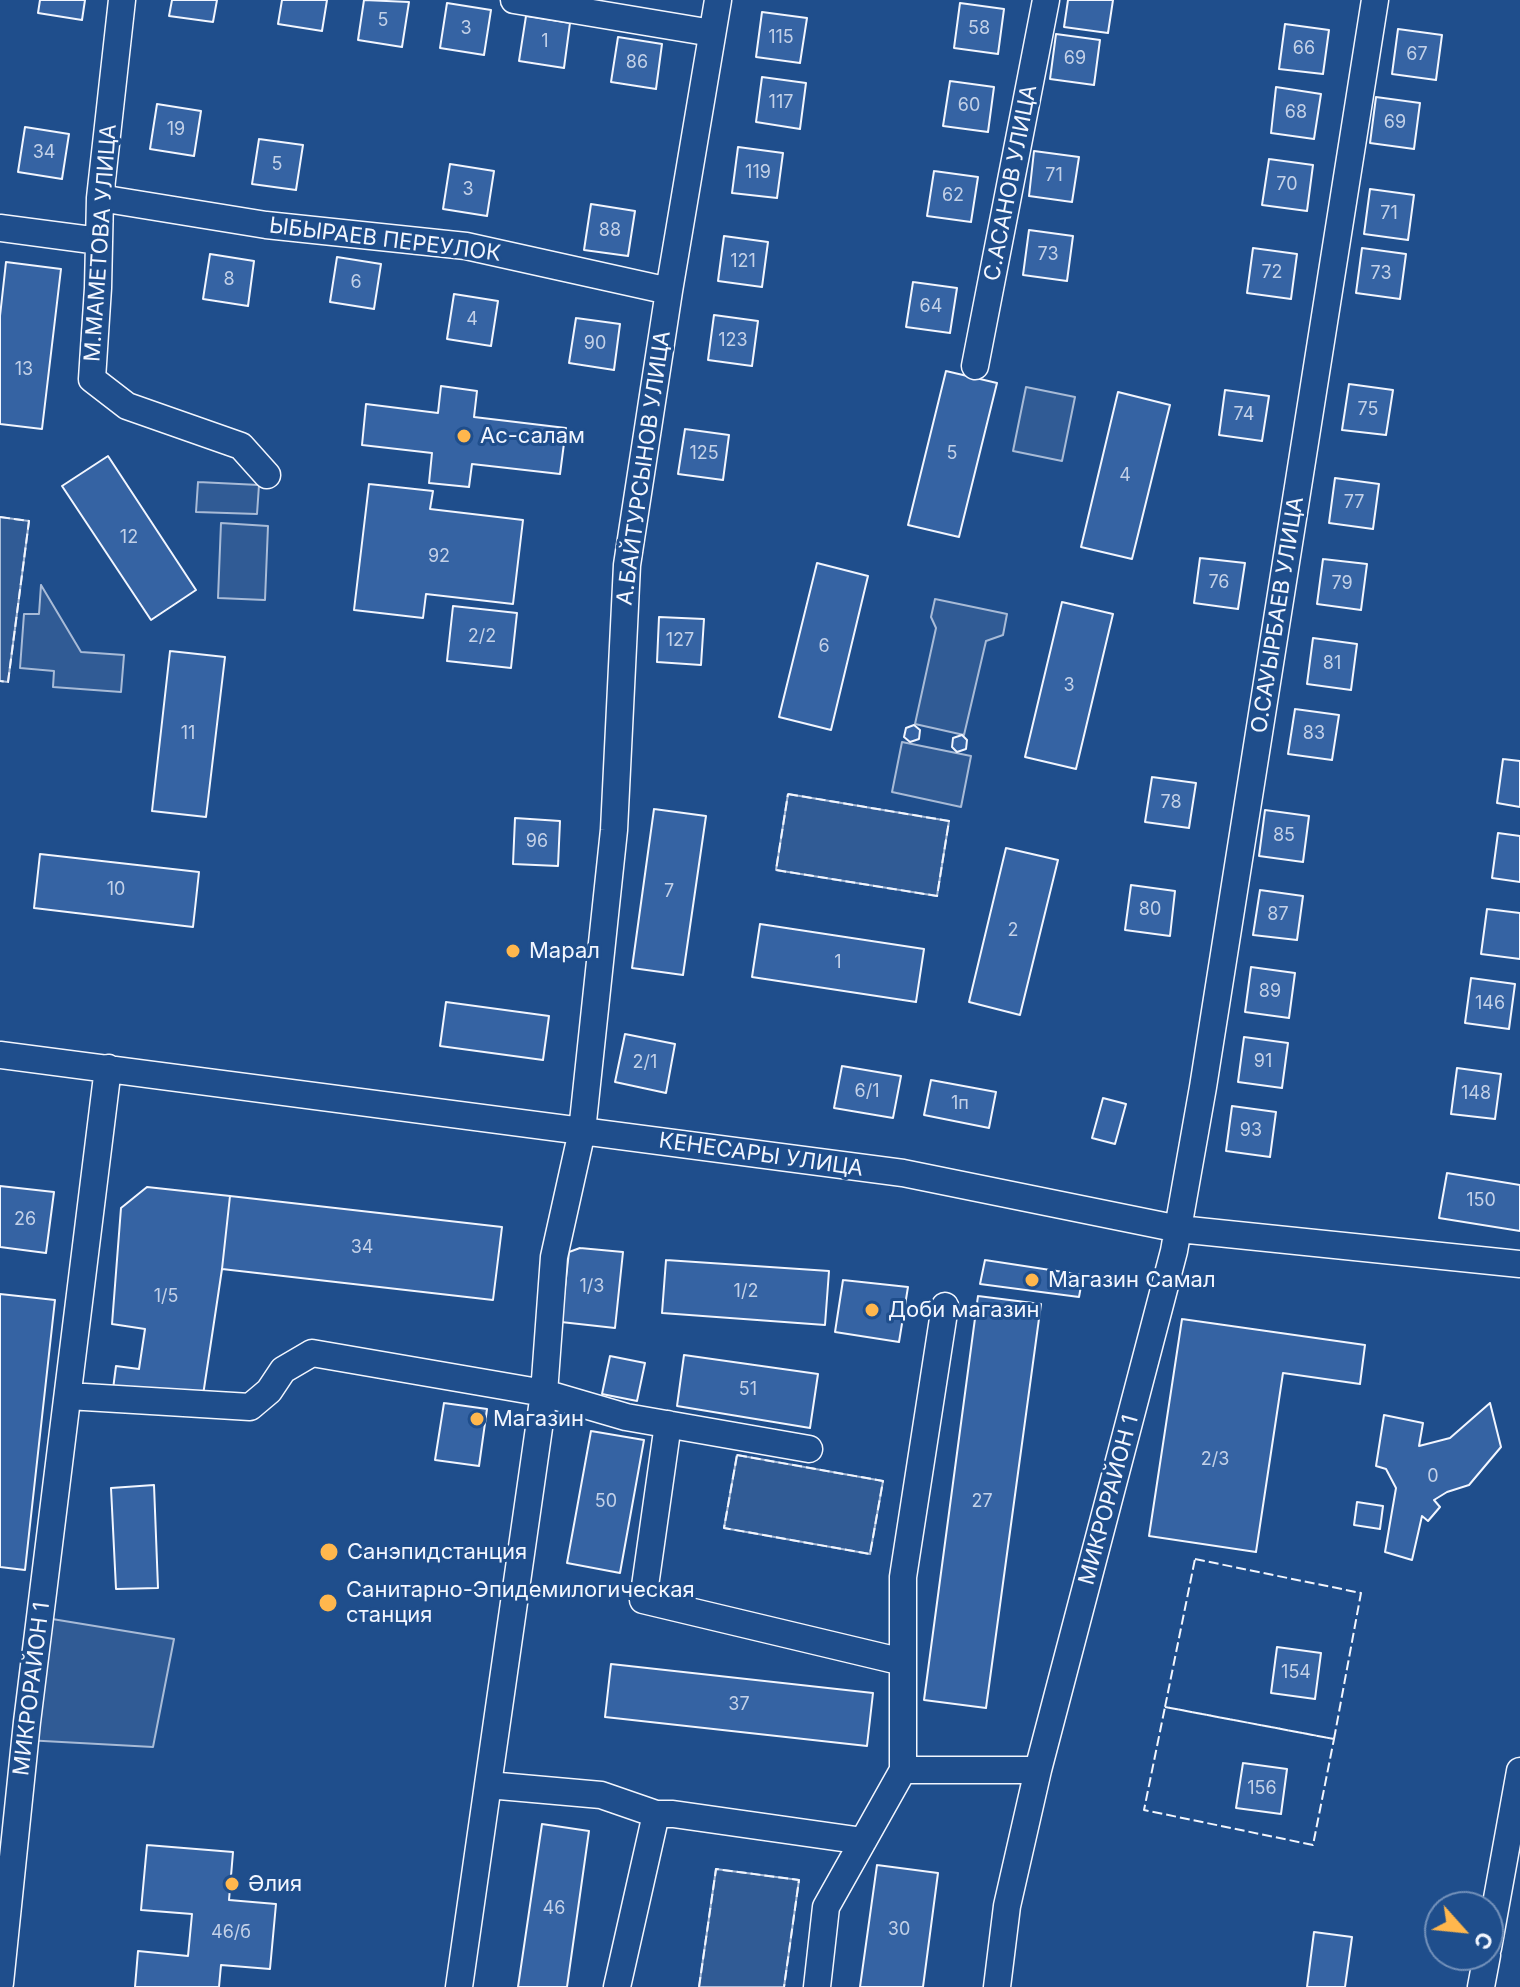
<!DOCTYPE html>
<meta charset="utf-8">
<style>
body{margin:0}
#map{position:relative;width:1520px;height:1987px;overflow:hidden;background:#1f4e8c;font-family:Inter,sans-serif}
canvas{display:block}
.north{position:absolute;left:1424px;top:1891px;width:80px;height:80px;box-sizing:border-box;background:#1f4e8c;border:2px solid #7391ba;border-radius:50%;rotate:117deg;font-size:22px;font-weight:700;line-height:32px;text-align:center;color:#f2f6ff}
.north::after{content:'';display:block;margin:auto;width:28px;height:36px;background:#ffb74d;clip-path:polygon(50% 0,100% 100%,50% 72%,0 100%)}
</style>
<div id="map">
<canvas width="1520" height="1987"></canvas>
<div class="north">С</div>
</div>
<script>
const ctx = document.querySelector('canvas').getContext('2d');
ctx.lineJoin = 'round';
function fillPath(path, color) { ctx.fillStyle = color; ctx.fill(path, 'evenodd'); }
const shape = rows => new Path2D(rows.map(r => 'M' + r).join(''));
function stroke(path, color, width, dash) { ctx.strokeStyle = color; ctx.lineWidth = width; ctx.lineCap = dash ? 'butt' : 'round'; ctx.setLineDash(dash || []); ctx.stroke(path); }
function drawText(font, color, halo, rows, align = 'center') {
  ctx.font = font + ' Inter,sans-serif'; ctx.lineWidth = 6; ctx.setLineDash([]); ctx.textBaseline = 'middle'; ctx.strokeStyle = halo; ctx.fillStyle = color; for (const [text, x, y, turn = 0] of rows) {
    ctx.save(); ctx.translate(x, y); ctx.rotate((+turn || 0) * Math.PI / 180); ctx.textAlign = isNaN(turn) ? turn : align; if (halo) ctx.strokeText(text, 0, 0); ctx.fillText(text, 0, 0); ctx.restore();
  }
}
const built = shape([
 [1026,387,1075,397,1062,461,1013,451,1026,387],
 [198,482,259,485,257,514,196,512,198,482],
 [0,517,29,521,8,682,0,681,0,517],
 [221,523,268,526,265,600,218,598,221,523],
 [41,585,81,652,124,655,121,692,53,687,54,671,20,668,24,614,39,614,41,585],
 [935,599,1007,614,1003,635,986,641,964,735,915,724,936,628,931,617,935,599],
 [902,742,971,756,961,807,892,792,902,742],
 [788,794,949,821,937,896,776,870,788,794],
 [737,1455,883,1481,870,1554,724,1528,737,1455],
 [40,1617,174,1639,153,1747,25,1740,40,1617],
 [716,1869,799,1880,784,1987,699,1987,716,1869]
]);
const building = shape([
 [40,0,85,0,82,20,38,13,40,0],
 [172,0,217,0,213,22,169,16,172,0],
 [282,0,327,0,322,31,278,24,282,0],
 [364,0,409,2,402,47,358,40,364,0],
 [1068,0,1113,0,1108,33,1064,27,1068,0],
 [447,3,491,10,484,55,440,48,447,3],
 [960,3,1004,9,998,54,954,48,960,3],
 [762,12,807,18,800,63,756,57,762,12],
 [526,16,570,23,564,68,519,61,526,16],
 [1285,24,1329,30,1323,74,1279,69,1285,24],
 [1398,29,1442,35,1436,80,1392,74,1398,29],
 [1056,34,1100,40,1094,85,1050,79,1056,34],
 [618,37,662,44,656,89,611,82,618,37],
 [762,77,806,83,800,129,756,122,762,77],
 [950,81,994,87,988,132,943,126,950,81],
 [1276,87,1321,94,1314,139,1271,133,1276,87],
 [1376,97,1420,103,1414,149,1370,143,1376,97],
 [157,104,201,111,194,156,150,149,157,104],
 [25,127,69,134,62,179,18,172,25,127],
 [259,139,303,145,296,190,252,184,259,139],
 [738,147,783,153,777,198,732,193,738,147],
 [1034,151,1079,157,1072,202,1029,196,1034,151],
 [1269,159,1313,165,1307,211,1262,205,1269,159],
 [450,164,494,171,487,216,443,209,450,164],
 [934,171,978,177,971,222,927,216,934,171],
 [1370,189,1414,195,1408,240,1364,234,1370,189],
 [591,204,635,211,628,256,584,250,591,204],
 [1029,230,1073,236,1067,281,1023,275,1029,230],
 [724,236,768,242,762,287,718,281,724,236],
 [1253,248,1297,254,1291,299,1247,293,1253,248],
 [1362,248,1406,254,1400,299,1356,293,1362,248],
 [210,254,254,261,248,306,203,299,210,254],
 [337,257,381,264,374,309,330,302,337,257],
 [6,262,61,269,42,429,0,424,0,316,6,262],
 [913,282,957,288,950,333,906,327,913,282],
 [454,294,498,301,491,346,447,339,454,294],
 [714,315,758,321,752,366,708,360,714,315],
 [576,318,620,324,614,370,569,363,576,318],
 [946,371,997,383,959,537,908,525,946,371],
 [1349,384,1393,390,1386,435,1342,430,1349,384],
 [441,386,477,391,474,417,566,428,560,474,472,464,469,487,429,483,432,453,362,445,366,404,438,413,441,386],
 [1225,390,1269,396,1262,441,1219,435,1225,390],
 [1118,392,1170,405,1132,559,1081,547,1118,392],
 [685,429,729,435,723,480,678,474,685,429],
 [108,456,196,590,151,620,62,486,108,456],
 [1335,478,1379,484,1373,529,1329,523,1335,478],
 [369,484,433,491,430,509,523,520,513,604,426,594,423,618,354,610,369,484],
 [1200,558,1245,563,1238,609,1194,603,1200,558],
 [1323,559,1367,564,1361,610,1317,604,1323,559],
 [817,563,868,576,831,730,779,717,817,563],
 [1062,602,1113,614,1076,769,1025,757,1062,602],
 [453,606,517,613,511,668,447,661,453,606],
 [659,617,704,619,701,665,657,662,659,617],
 [1313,638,1357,644,1351,690,1307,684,1313,638],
 [170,651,225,657,206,817,152,811,170,651],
 [1295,709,1339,715,1332,760,1288,754,1295,709],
 [914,725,920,730,919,739,910,742,904,737,906,728,914,725],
 [962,735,967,740,966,749,957,752,952,747,953,738,962,735],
 [1503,759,1520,761,1520,807,1497,803,1503,759],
 [1152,777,1196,783,1189,828,1145,822,1152,777],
 [654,809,706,816,683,975,632,968,654,809],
 [1265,810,1309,816,1303,862,1259,856,1265,810],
 [515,818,560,821,558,866,513,864,515,818],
 [1498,833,1520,836,1520,882,1492,878,1498,833],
 [1006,848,1058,860,1020,1015,969,1002,1006,848],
 [40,854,199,872,193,927,34,908,40,854],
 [1131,885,1175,891,1170,936,1125,930,1131,885],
 [1260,890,1303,896,1297,940,1253,935,1260,890],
 [1487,909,1520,913,1520,959,1481,954,1487,909],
 [760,924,924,949,916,1002,752,977,760,924],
 [1251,967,1295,973,1289,1018,1245,1012,1251,967],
 [1471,978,1515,984,1509,1029,1465,1023,1471,978],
 [446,1002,549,1016,543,1060,440,1046,446,1002],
 [625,1034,675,1044,666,1093,615,1082,625,1034],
 [1244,1037,1288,1043,1282,1088,1238,1082,1244,1037],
 [842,1066,901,1076,893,1118,834,1108,842,1066],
 [1457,1068,1501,1074,1495,1119,1451,1114,1457,1068],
 [931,1080,996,1092,989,1128,924,1115,931,1080],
 [1103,1098,1126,1104,1115,1144,1092,1138,1103,1098],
 [1232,1106,1276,1112,1270,1157,1226,1151,1232,1106],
 [1447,1173,1520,1185,1520,1231,1439,1218,1447,1173],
 [0,1186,54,1192,46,1253,0,1247,0,1186],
 [147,1187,230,1196,222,1269,202,1402,113,1389,116,1366,139,1369,145,1329,112,1324,121,1208,147,1187],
 [230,1196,502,1227,493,1300,222,1269,230,1196],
 [580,1248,623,1252,615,1328,561,1322,569,1252,580,1248],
 [666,1260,829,1271,825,1325,662,1313,666,1260],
 [985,1260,1083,1275,1079,1297,980,1284,985,1260],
 [843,1280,908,1287,899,1342,835,1332,843,1280],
 [0,1294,55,1300,25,1570,0,1567,0,1294],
 [978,1296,1041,1304,986,1708,924,1700,978,1296],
 [1182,1319,1365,1345,1360,1384,1283,1373,1256,1552,1149,1536,1182,1319],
 [684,1355,818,1374,810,1428,677,1406,684,1355],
 [610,1356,645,1363,637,1401,602,1394,610,1356],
 [444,1403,487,1409,479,1466,435,1460,444,1403],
 [1490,1403,1501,1447,1469,1485,1447,1492,1434,1500,1440,1507,1428,1521,1422,1516,1412,1560,1385,1552,1396,1488,1386,1469,1376,1466,1384,1415,1423,1423,1419,1446,1450,1438,1490,1403],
 [591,1431,644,1440,620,1573,567,1563,591,1431],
 [154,1485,158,1588,116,1589,111,1488,154,1485],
 [1357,1502,1383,1506,1380,1529,1354,1525,1357,1502],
 [1277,1647,1321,1653,1315,1699,1271,1693,1277,1647],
 [611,1664,873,1693,867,1746,605,1717,611,1664],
 [1243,1763,1287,1769,1281,1814,1236,1808,1243,1763],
 [542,1824,589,1831,567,1987,518,1987,542,1824],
 [147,1845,233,1852,229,1900,276,1904,270,1969,221,1965,219,1987,135,1987,138,1951,188,1956,192,1914,141,1910,147,1845],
 [877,1865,938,1873,923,1987,860,1987,877,1865],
 [1314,1932,1352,1937,1345,1987,1307,1987,1314,1932]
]);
const minor = shape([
 [122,0,100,198,98,288,92,379,127,406,241,446,267,475],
 [514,0,712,33],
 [100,198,266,225,466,246,669,291],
 [0,228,99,241],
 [975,366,1046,0],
 [0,1055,903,1173,1179,1229,1520,1264],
 [945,1306,903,1577,903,1770,1038,1770],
 [68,1396,250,1407,269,1391,283,1370,312,1353,544,1393,626,1417,809,1449],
 [668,1424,643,1600,903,1662],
 [488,1785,601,1795,656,1814,673,1814,863,1841],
 [1488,1948,1520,1771],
 [0,1983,27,1722,108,1068],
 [459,1987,544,1393,554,1257,582,1131,614,830,627,565,669,291,718,0],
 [617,1987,656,1814],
 [817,1987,826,1907,903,1770],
 [997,1987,1007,1906,1038,1770,1174,1251,1203,1087,1375,0],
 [1481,1987,1487,1955]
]);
const fence = shape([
 [0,517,29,521,8,682,0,681],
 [788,794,949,821,937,896,776,870,788,794],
 [737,1455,883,1481,870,1554,724,1528,737,1455],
 [1195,1559,1361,1593,1334,1739,1165,1707,1195,1559],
 [1165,1707,1334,1739,1313,1845,1144,1810,1165,1707],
 [699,1987,716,1869,799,1880,784,1987]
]);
const markers = [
 [464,436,8,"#ffb74d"],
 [513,951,8,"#ffb74d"],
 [1032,1280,8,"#ffb74d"],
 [872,1310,8,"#ffb74d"],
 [477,1419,8,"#ffb74d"],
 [329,1552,10,"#ffb74d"],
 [328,1603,10,"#ffb74d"],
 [232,1884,8,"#ffb74d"]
];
const numberNames = [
 ["5",383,21],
 ["3",466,29],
 ["58",979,29],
 ["115",781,38],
 ["1",545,42],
 ["66",1304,49],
 ["67",1417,55],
 ["69",1075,59],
 ["86",637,63],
 ["117",781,103],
 ["60",969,106],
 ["68",1296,113],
 ["69",1395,123],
 ["19",176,130],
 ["34",44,153],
 ["5",277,165],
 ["119",758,173],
 ["71",1054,176],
 ["70",1287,185],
 ["3",468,190],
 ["62",953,196],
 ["71",1389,214],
 ["88",610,231],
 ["73",1048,255],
 ["121",743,262],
 ["72",1272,273],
 ["73",1381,274],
 ["8",229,280],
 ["6",356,283],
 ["64",931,307],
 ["4",472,320],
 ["123",733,341],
 ["90",595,344],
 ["13",24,370],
 ["75",1368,410],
 ["74",1244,415],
 ["125",704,454],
 ["5",952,454],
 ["4",1125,476],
 ["77",1354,503],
 ["12",129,538],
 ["92",439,557],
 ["76",1219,583],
 ["79",1342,584],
 ["2/2",482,637],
 ["127",680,641],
 ["6",824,647],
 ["81",1332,664],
 ["3",1069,686],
 ["11",188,734],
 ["83",1314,734],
 ["78",1171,803],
 ["85",1284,836],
 ["96",537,842],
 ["10",116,890],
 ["7",669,892],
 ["80",1150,910],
 ["87",1278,915],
 ["2",1013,931],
 ["1",838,963],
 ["89",1270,992],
 ["146",1490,1004],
 ["91",1263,1062],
 ["2/1",645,1063],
 ["6/1",867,1092],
 ["148",1476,1094],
 ["1п",960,1104],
 ["93",1251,1131],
 ["150",1481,1201],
 ["26",25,1220],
 ["34",362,1248],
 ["1/3",592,1287],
 ["1/2",746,1292],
 ["1/5",166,1297],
 ["51",748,1390],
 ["2/3",1215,1460],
 ["0",1433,1477],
 ["50",606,1502],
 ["27",982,1502],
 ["154",1296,1673],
 ["37",739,1705],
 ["156",1262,1789],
 ["46",554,1909],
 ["30",899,1930],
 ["46/б",231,1933]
];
const streetNames = [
 ["С.АСАНОВ УЛИЦА",1011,183,-79],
 ["ЫБЫРАЕВ ПЕРЕУЛОК",385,240,7],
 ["М.МАМЕТОВА УЛИЦА",101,243,-86],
 ["А.БАЙТУРСЫНОВ УЛИЦА",644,468,-82],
 ["О.САУЫРБАЕВ УЛИЦА",1278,615,-81],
 ["КЕНЕСАРЫ УЛИЦА",761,1155,8],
 ["МИКРОРАЙОН 1",1109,1500,-75],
 ["МИКРОРАЙОН 1",32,1689,-83]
];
const poiNames = [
 ["Ас-салам",480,436],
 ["Марал",529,951],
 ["Магазин Самал",1048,1280],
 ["Доби магазин",888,1310],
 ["Магазин",493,1419],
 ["Санэпидстанция",347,1552],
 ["Санитарно-Эпидемилогическая",346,1590],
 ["станция",346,1615],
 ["Әлия",248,1884]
];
fillPath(built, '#305b95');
stroke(built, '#a8bbd7', 2);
fillPath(building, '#3563a3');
stroke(building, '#f2f6ff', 2);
stroke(minor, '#f2f6ff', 29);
stroke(minor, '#1f4e8c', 26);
stroke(fence, '#f2f6ff', 2, [10, 4]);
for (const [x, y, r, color] of markers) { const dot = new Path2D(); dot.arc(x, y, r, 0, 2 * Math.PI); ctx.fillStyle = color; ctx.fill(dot); stroke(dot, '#1f4e8c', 3); }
drawText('18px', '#c3d1e8', null, numberNames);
drawText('22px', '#f2f6ff', '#1f4e8c', streetNames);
drawText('22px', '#f2f6ff', '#1f4e8c', poiNames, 'left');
</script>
